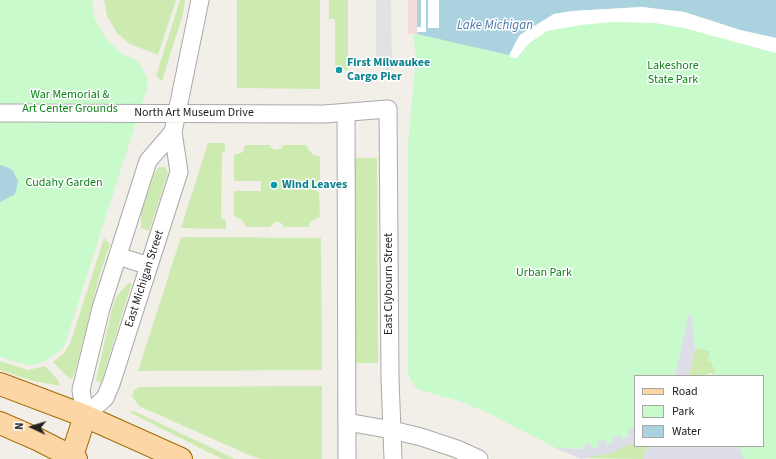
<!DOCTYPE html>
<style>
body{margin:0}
#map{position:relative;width:776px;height:459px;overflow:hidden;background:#f2efe9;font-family:"Source Sans 3",sans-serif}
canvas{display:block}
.legend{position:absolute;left:634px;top:375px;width:130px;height:72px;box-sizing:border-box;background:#fff;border:1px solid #a7a7a7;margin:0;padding:5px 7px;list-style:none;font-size:12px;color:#222}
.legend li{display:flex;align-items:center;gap:8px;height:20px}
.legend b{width:20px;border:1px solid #a7a7a7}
.north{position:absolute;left:12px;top:407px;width:40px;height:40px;-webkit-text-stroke:3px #fff;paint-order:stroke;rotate:274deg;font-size:11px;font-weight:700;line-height:16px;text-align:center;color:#222}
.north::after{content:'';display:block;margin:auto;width:14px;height:18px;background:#222;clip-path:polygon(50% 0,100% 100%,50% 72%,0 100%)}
</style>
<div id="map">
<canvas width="776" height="459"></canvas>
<ul class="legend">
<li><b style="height:5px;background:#fcd6a4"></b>Road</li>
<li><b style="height:11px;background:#c8facc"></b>Park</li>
<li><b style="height:11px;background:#aad3df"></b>Water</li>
</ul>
<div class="north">N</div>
</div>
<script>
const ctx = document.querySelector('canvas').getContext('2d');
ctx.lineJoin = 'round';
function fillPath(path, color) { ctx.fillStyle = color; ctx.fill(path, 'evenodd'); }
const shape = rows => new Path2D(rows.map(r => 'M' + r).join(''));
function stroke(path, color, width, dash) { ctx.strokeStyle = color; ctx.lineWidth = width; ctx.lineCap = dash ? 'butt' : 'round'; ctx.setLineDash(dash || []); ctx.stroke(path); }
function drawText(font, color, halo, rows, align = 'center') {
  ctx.font = font + ' "Source Sans 3",sans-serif'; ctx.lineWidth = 3; ctx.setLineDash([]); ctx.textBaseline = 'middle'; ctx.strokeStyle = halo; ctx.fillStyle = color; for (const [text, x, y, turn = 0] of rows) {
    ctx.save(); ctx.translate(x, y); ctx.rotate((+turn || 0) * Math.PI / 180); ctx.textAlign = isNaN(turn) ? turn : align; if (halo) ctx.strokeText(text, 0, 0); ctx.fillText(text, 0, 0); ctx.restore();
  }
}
const commercial = shape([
 [408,0,417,0,417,34,408,34]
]);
const grass = shape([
 [104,0,176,0,158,55,130,44,117,33,107,16],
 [180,0,185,0,183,14,162,81,156,76],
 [237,0,320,0,320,89,237,88],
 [329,0,348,0,348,70,335,71,335,19,329,19],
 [208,143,225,143,225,151,222,152,221,219,226,220,226,229,181,228],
 [245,145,270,145,271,148,277,150,280,149,284,145,306,145,312,154,320,157,320,180,313,186,315,190,319,193,320,217,311,221,308,227,284,227,280,222,275,222,270,227,246,227,242,220,234,216,234,191,261,191,261,181,234,181,234,155,243,152],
 [355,158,377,158,378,363,356,363],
 [159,167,165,167,168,173,149,231,141,228,141,213,155,172],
 [181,237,321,238,322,370,138,371],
 [104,238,110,244,99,277,75,373,71,380,53,362,63,354,70,344],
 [128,283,132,284,131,286,101,383,96,381,112,308,117,296],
 [718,315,708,361,711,360,716,374,713,375,711,373,703,376,689,376,701,321],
 [0,361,28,370,45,366,58,380,60,386,33,381,0,370],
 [322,386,322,459,261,459,249,455,139,406,132,396,134,390,139,387],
 [132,411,136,412,235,459,222,459,129,412],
 [635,442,635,446,655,446,645,450,643,459,578,458,610,453]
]);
const park = shape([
 [0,0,92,0,94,17,106,39,122,54,138,61,144,71,147,79,147,88,65,344,61,350,47,360,35,365,27,365,0,357],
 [587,11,755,32,776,38,776,459,744,459,739,446,763,446,763,376,713,376,716,374,711,360,707,362,710,351,695,348,690,312,675,376,635,376,635,430,633,428,629,436,622,439,613,438,614,442,607,445,599,442,599,447,591,448,591,444,583,449,556,448,486,412,459,401,420,390,414,386,410,378,408,371,408,145,416,57,413,34,514,45]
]);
const parking = shape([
 [376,0,391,0,392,67,388,71,376,63]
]);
const plaza = shape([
 [690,310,695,348,689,376,675,376],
 [633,427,635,430,635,442,610,453,581,459,556,448,583,449,583,445,591,444,591,448,599,447,598,442,606,440,607,445,614,442,613,438,620,435,622,439,629,436,627,432],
 [655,446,673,446,673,448,678,446,739,446,744,459,643,459,645,450]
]);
const water = shape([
 [417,0,776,0,776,38,740,30,684,12,642,7,573,11,554,14,520,35,509,55,417,34],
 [0,165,9,168,13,171,18,181,16,191,14,195,0,202]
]);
const pier = shape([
 [421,0,426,0,426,32,417,32,417,27,421,27],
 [428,0,439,0,439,28,428,28],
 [642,7,684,12,740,30,776,38,776,53,684,28,655,23,612,22,580,25,547,31,528,44,517,58,509,57,514,45,520,35,554,14,573,11]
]);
const minor = shape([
 [0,113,324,114,388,109,390,378,393,459],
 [346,113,347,459],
 [118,256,149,266],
 [85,416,105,398,111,384,179,172,173,132,200,0],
 [85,416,81,390,101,308,148,161,173,132],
 [347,422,392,430,421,437,457,449,479,459]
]);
const primary = shape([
 [0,384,85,416,181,459],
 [0,423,39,440,76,459],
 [71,459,85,416]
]);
const markers = [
 [339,70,4,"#0f9aa8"],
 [274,185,4,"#0f9aa8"]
];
const cultureNames = [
 ["First Milwaukee",347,63],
 ["Cargo Pier",347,77],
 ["Wind Leaves",282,185]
];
const parkNames = [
 ["Lakeshore",673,66],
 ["State Park",673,80],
 ["War Memorial &",70,95],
 ["Art Center Grounds",70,109],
 ["Cudahy Garden",64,183],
 ["Urban Park",544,273]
];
const streetNames = [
 ["North Art Museum Drive",194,113],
 ["East Michigan Street",145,279,-72],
 ["East Clybourn Street",389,284,-90]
];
const waterNames = [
 ["Lake Michigan",495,26]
];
fillPath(commercial, '#f2dad9');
fillPath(grass, '#cdebb0');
fillPath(park, '#c8facc');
fillPath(parking, '#e2e2e2');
fillPath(plaza, '#dddde8');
fillPath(water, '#aad3df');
fillPath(pier, '#fff');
stroke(minor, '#a9a9a9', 19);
stroke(primary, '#a06b00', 24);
stroke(minor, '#fff', 17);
stroke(primary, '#fcd6a4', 22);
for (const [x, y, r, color] of markers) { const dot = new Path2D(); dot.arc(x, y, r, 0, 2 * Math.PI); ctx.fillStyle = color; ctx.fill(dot); stroke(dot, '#fff', 1.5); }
drawText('bold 12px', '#0d838f', '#fff', cultureNames, 'left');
drawText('12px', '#0c8416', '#fff', parkNames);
drawText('12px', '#222', '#fff', streetNames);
drawText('italic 13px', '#4a7aab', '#fff', waterNames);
</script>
